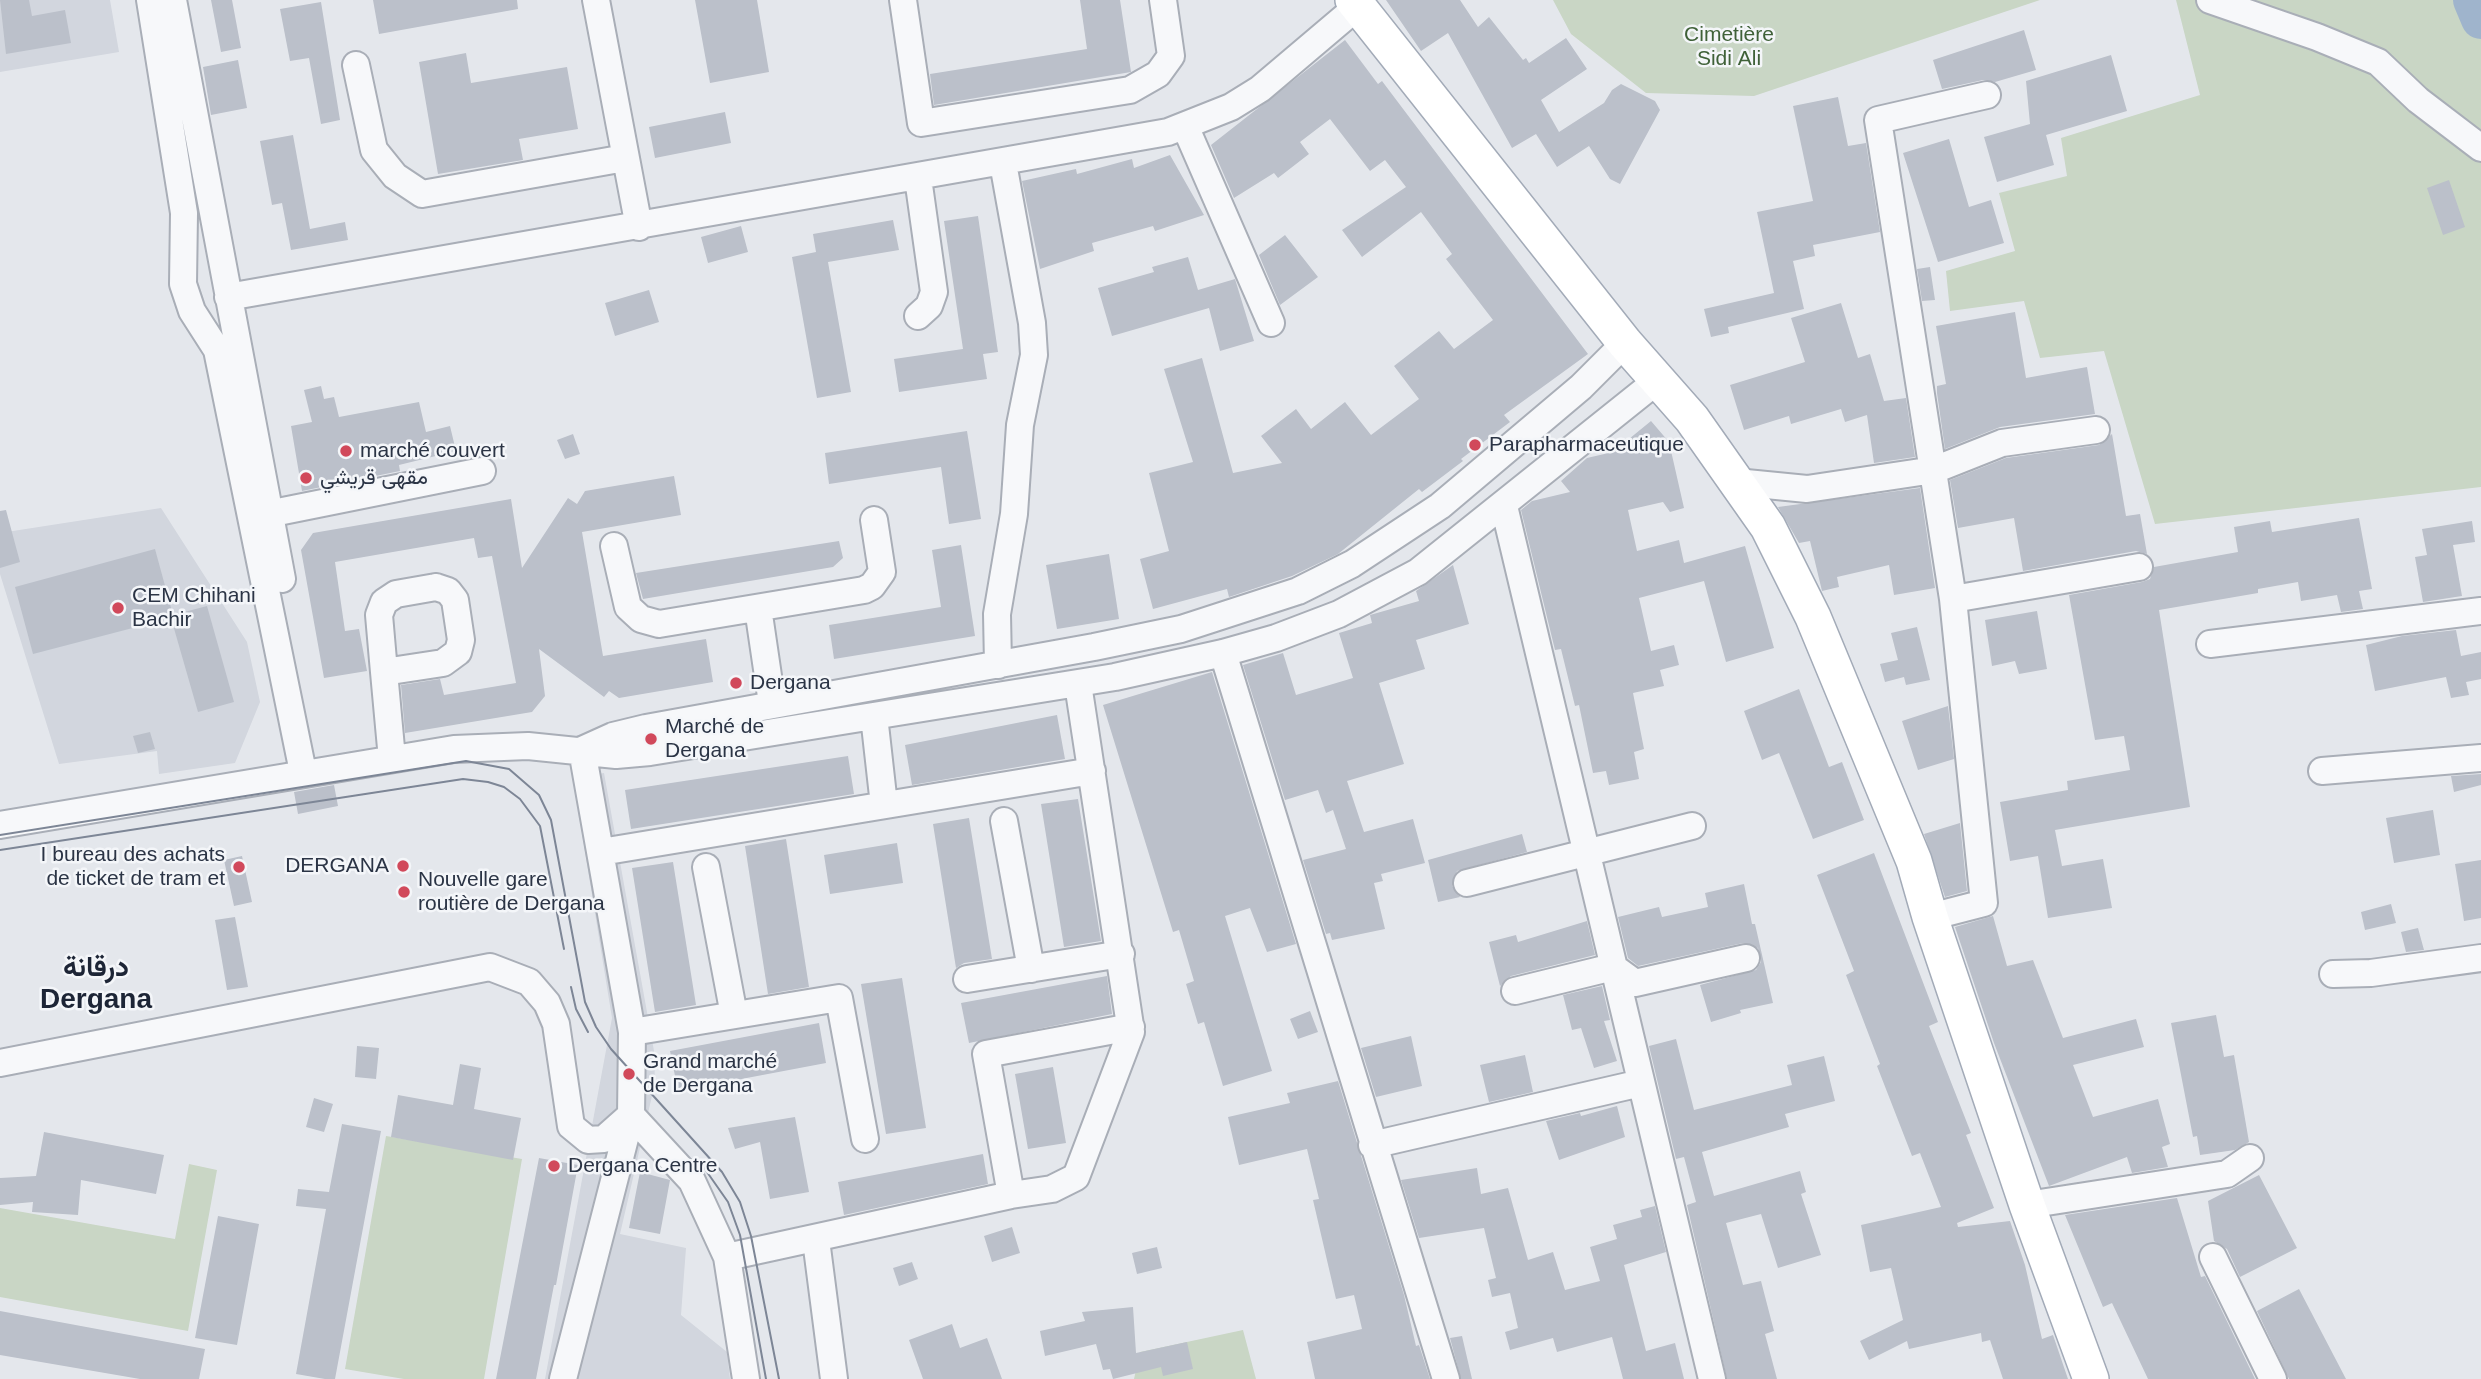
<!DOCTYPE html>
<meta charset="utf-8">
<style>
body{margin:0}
canvas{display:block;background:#e4e7ec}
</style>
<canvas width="2481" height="1379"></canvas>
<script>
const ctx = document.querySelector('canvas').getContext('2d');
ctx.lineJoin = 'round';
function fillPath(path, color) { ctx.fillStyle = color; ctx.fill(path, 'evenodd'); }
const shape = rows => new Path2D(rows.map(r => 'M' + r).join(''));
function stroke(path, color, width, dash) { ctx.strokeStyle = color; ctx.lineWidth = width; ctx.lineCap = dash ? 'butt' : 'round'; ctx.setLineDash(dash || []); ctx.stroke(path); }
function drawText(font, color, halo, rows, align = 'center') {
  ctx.font = font + ' Helvetica,Vazirmatn,sans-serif'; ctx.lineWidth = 5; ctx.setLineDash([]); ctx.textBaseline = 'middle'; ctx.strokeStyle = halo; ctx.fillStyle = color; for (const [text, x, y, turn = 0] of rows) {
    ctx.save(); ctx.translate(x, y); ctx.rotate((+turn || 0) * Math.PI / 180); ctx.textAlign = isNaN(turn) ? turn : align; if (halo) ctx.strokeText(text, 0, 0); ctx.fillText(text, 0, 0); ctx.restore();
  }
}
const built = shape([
 [0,0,110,0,119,52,0,72],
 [161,508,247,642,260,702,235,763,159,774,157,751,59,764,0,574,0,533],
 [604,773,654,1051,655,1083,620,1234,686,1248,681,1315,727,1352,730,1379,545,1379,612,1018,573,778]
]);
const green = shape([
 [1553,0,2040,0,1754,96,1646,93,1571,34],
 [2176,0,2481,0,2481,487,2155,524,2104,351,2040,358,2024,301,1950,311,1946,271,2015,251,1999,193,2067,176,2061,138,2200,95],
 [386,1136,522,1159,484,1379,404,1379,345,1369],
 [189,1164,217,1170,188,1331,0,1297,0,1208,175,1239],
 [1243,1330,1256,1379,1134,1379,1140,1352]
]);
const river = shape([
 [2473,0,2481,19]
]);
const building = shape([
 [0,0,29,0,32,16,65,10,71,43,6,54],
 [211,0,232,0,241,48,221,52],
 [373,0,517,0,518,9,379,34],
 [695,0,757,0,769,72,710,83],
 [1080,0,1120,0,1131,72,934,105,930,74,1087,49],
 [1386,0,1460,0,1478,27,1489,17,1523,60,1526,58,1529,63,1566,38,1587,69,1541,100,1559,132,1604,103,1612,90,1621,84,1655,101,1660,110,1620,184,1610,179,1589,146,1557,167,1536,134,1512,148,1448,33,1421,51],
 [321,2,340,120,321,124,309,58,290,61,280,9],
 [2024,30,2036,70,1995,82,1983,80,1942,89,1933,60],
 [1345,40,1378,84,1382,81,1588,354,1504,415,1510,422,1461,459,1463,461,1422,492,1419,489,1338,554,1292,576,1229,597,1227,589,1153,609,1140,559,1169,551,1149,473,1193,462,1164,369,1202,358,1233,473,1282,463,1261,436,1296,409,1311,429,1345,402,1371,435,1419,399,1394,366,1439,331,1454,349,1493,320,1446,259,1452,254,1421,212,1362,257,1342,230,1406,187,1385,160,1370,171,1330,119,1300,142,1309,154,1278,178,1274,173,1234,198,1211,145],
 [466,53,471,83,567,67,578,129,519,139,523,160,438,174,419,62],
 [2111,55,2127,111,2046,135,2054,165,1997,182,1984,137,2030,124,2026,81],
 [238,60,247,108,211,115,203,67],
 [1838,97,1848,146,1866,143,1880,232,1813,245,1815,256,1793,261,1804,309,1728,327,1729,333,1711,337,1704,309,1774,293,1757,212,1813,201,1793,106],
 [725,112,731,143,655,158,649,127],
 [293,135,310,229,345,222,348,240,291,250,282,203,272,205,260,141],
 [1949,139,1969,207,1991,200,2004,243,1938,262,1903,153],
 [1170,155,1204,215,1155,231,1153,226,1092,243,1094,251,1040,269,1022,181,1076,169,1077,174,1132,159,1134,168],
 [2449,180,2465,227,2443,235,2427,188],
 [978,216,998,352,983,354,987,379,899,392,894,359,963,349,944,221],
 [893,220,899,250,828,262,851,392,817,398,792,257,816,252,813,234],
 [741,226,748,252,708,263,701,237],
 [1285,235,1318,277,1280,305,1259,255],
 [1188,257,1198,290,1235,279,1254,341,1220,351,1209,308,1112,336,1098,288,1154,272,1152,267],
 [1930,267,1935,300,1922,301,1917,269],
 [649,290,659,322,615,336,605,303],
 [1841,303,1858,358,1870,354,1884,401,1906,398,1915,457,1874,463,1867,415,1845,422,1841,409,1791,424,1789,416,1744,430,1730,385,1805,362,1791,318],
 [2015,312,2026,378,2087,367,2095,414,2000,427,1945,449,1937,393,1937,386,1946,384,1936,326],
 [321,386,324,399,334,397,339,417,419,402,426,432,450,426,456,451,399,465,400,471,302,491,291,426,312,422,304,390],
 [1651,421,1669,442,1684,508,1670,512,1663,502,1628,510,1637,551,1679,540,1684,563,1745,546,1774,648,1726,662,1704,581,1639,598,1651,651,1674,645,1679,665,1660,670,1664,686,1633,693,1644,749,1634,752,1639,779,1609,785,1606,771,1593,773,1579,705,1575,706,1561,649,1555,650,1521,510,1532,501,1570,492,1561,481,1587,458,1613,452],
 [967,431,981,519,949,524,941,467,829,484,825,453],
 [573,434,580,454,565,459,557,440],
 [2112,434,2126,516,2140,514,2147,554,2136,551,2023,571,2014,518,1958,528,1950,480,2006,458,2099,445],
 [674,476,681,515,582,532,603,656,706,639,713,682,619,698,609,691,604,697,539,649,545,696,532,712,405,733,401,685,440,679,444,695,516,683,492,556,478,558,474,538,335,562,345,631,359,629,367,671,324,678,301,550,313,533,511,499,522,568,568,498,577,504,585,491],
 [1920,488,1935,588,1894,595,1889,565,1837,577,1839,587,1822,591,1810,541,1799,543,1778,507],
 [6,510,20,562,0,568,0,511],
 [2359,518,2372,589,2359,591,2363,609,2341,612,2337,595,2301,601,2298,582,2258,589,2258,593,2159,610,2190,807,2055,830,2062,866,2103,859,2112,908,2048,918,2038,856,2010,861,2000,802,2068,790,2067,781,2130,770,2124,736,2095,740,2069,595,2142,582,2150,579,2154,567,2238,552,2234,527,2270,521,2272,532],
 [2472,521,2475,542,2453,545,2462,596,2423,602,2415,557,2427,555,2422,529],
 [839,541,843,558,833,567,643,599,636,573],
 [961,545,975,636,834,659,829,625,941,607,932,550],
 [155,549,173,615,207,606,234,702,198,712,171,618,33,654,15,587],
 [1109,554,1119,619,1057,629,1046,565],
 [1453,565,1469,624,1416,640,1425,669,1379,683,1404,764,1347,781,1364,832,1413,819,1425,863,1381,874,1383,881,1374,883,1385,929,1332,940,1330,933,1326,934,1303,860,1346,849,1333,810,1326,813,1318,790,1285,800,1243,665,1283,653,1296,695,1353,678,1339,633,1372,623,1370,615,1419,601,1416,591],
 [2037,611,2047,669,2019,674,2015,661,1992,666,1985,620],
 [1917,627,1930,680,1906,685,1904,677,1885,682,1880,664,1898,660,1891,633],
 [2456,630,2461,656,2481,652,2481,679,2466,682,2469,695,2451,698,2446,677,2375,691,2366,645,2402,636],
 [1212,672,1296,944,1267,952,1250,908,1225,916,1272,1071,1223,1086,1204,1022,1198,1024,1186,984,1194,981,1179,930,1173,932,1103,705],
 [1799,689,1829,767,1842,762,1864,820,1813,839,1779,753,1762,760,1744,711],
 [1948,706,1954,759,1918,770,1902,721],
 [1057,715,1065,759,912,785,905,745],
 [150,732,155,749,138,753,133,736],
 [848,756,854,794,631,829,625,790],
 [2481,774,2481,785,2454,792,2451,776],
 [334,785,338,806,298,814,294,792],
 [1078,799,1101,941,1064,947,1041,804],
 [2433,810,2440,855,2394,863,2386,818],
 [969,818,992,959,964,963,956,968,933,824],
 [1960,823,1967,891,1945,897,1924,834],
 [1522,834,1527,852,1457,871,1452,886,1460,897,1438,902,1428,860],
 [786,839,809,987,768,994,745,846],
 [897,843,903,883,830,894,824,855],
 [1874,853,1938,1022,1929,1026,1971,1133,1966,1135,1994,1208,1957,1223,1958,1227,2010,1221,2025,1265,2042,1339,2053,1335,2068,1379,2003,1379,1990,1340,1982,1342,1981,1333,1909,1349,1907,1341,1869,1360,1860,1341,1903,1320,1891,1268,1870,1272,1861,1225,1941,1207,1920,1153,1912,1156,1877,1066,1880,1064,1846,975,1854,971,1817,875],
 [242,856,252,902,234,906,224,860],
 [2481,860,2481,918,2464,921,2455,864],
 [673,862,696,1005,655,1012,632,868],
 [1744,884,1752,924,1755,924,1773,1003,1740,1010,1741,1013,1711,1022,1700,985,1756,970,1761,962,1758,948,1743,943,1638,966,1628,958,1618,917,1659,907,1662,917,1708,907,1705,893],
 [2391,904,2396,923,2365,930,2361,912],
 [1993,916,2007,966,2033,960,2063,1038,2136,1019,2144,1047,2073,1065,2093,1117,2158,1099,2170,1144,2162,1147,2168,1167,2132,1173,2127,1157,2049,1186,1994,1043,1955,927],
 [235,917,248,987,227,990,215,920],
 [1587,921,1595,955,1511,976,1500,986,1489,942,1516,935,1518,942],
 [2418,928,2424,950,2406,952,2401,932],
 [1107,976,1112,1014,969,1043,961,1003],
 [902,978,926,1128,886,1134,861,984],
 [1602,986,1610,1020,1604,1021,1617,1061,1594,1068,1581,1028,1572,1030,1563,995],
 [1310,1011,1318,1032,1298,1039,1290,1019],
 [2216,1015,2224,1057,2234,1055,2249,1142,2235,1150,2200,1155,2197,1136,2193,1137,2171,1023],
 [819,1023,826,1063,678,1091,670,1051],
 [1411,1036,1422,1086,1376,1097,1361,1048],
 [1676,1039,1694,1110,1792,1085,1787,1065,1824,1056,1835,1101,1785,1114,1789,1127,1702,1152,1714,1196,1800,1171,1806,1192,1801,1194,1821,1255,1778,1268,1761,1214,1726,1223,1743,1285,1761,1281,1774,1331,1765,1334,1777,1379,1727,1379,1687,1205,1696,1202,1684,1157,1676,1159,1649,1046],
 [357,1046,379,1048,376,1079,355,1077],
 [1525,1055,1533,1092,1489,1102,1480,1065],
 [460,1064,481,1068,474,1109,521,1118,513,1160,391,1137,398,1095,453,1105],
 [1053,1067,1066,1143,1028,1149,1015,1074],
 [1338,1081,1404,1295,1416,1346,1419,1345,1430,1379,1315,1379,1307,1342,1362,1329,1354,1295,1336,1299,1313,1200,1319,1199,1307,1149,1239,1165,1228,1117,1290,1103,1287,1093],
 [314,1098,333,1104,324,1132,306,1127],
 [1617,1106,1625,1137,1559,1160,1546,1121,1580,1113,1581,1116],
 [795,1117,809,1192,770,1199,760,1142,735,1149,728,1128],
 [342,1124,381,1131,335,1379,325,1379,296,1374,326,1209,296,1206,298,1189,329,1192],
 [44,1132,164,1155,156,1194,81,1180,78,1215,32,1212,33,1202,0,1205,0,1178,36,1176],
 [983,1154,988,1184,844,1215,838,1182],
 [539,1158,578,1165,556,1285,554,1285,536,1379,496,1379],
 [1477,1168,1481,1194,1508,1188,1528,1260,1553,1252,1565,1290,1600,1281,1590,1247,1617,1239,1613,1225,1642,1217,1640,1210,1655,1206,1666,1252,1624,1265,1646,1351,1675,1343,1684,1379,1623,1379,1612,1337,1557,1352,1553,1338,1510,1350,1505,1332,1518,1328,1510,1293,1492,1297,1488,1280,1496,1278,1484,1228,1419,1238,1401,1180],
 [640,1172,670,1180,660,1234,629,1228],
 [2259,1175,2297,1248,2240,1277,2227,1249,2214,1241,2208,1201],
 [2177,1198,2201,1277,2205,1276,2255,1379,2148,1379,2112,1303,2103,1307,2065,1215],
 [218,1216,259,1224,237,1345,195,1338],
 [1012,1227,1020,1253,992,1262,984,1236],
 [1157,1247,1162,1268,1137,1274,1132,1253],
 [912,1262,918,1279,899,1286,893,1268],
 [2299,1289,2346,1379,2289,1379,2257,1311],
 [1133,1307,1136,1353,1187,1342,1193,1369,1163,1376,1161,1367,1113,1379,1110,1369,1103,1370,1096,1344,1045,1356,1040,1331,1085,1321,1082,1312],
 [0,1311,205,1349,199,1379,140,1379,0,1355],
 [952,1324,960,1348,987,1338,1002,1379,923,1379,909,1340],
 [1462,1336,1472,1379,1461,1379,1450,1338]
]);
const minor = shape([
 [150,0,184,213,183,284,192,311,217,350,303,772],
 [173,0,282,579],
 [596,0,639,227],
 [903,0,921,123,1130,90,1158,74,1171,56,1163,0],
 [2210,0,2317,37,2378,62,2418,100,2481,148],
 [356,65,374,150,395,176,422,194,625,158],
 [1185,126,1271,323],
 [918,178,934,292,929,306,918,316],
 [228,297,1168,132,1231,107,1260,89,1358,6],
 [1736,482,1807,489,1934,470,2002,443,2096,430],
 [1504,506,1712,1379],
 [253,517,482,471],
 [614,546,628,607,641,619,659,624,864,590,872,586,882,572,874,520],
 [436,587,448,591,455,600,461,640,458,652,443,663,384,672,379,615,384,602,396,594,436,587],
 [1953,599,2139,567],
 [758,608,772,703],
 [2210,644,2481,611],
 [1223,653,1446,1379],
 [998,665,997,614,1014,514,1020,425,1034,355,1032,323,1003,163],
 [384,672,392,759],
 [874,716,884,805],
 [582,750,613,736,646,728,1094,647,1181,629,1298,591,1352,564,1440,506,1581,387,1625,343],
 [2322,771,2481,758],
 [1004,821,1031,969],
 [0,825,454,749,528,746,616,755,650,752,1115,677,1223,653,1276,638,1339,614,1418,572,1658,380],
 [601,852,1092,771],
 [706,867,734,1015],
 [1467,883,1692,826],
 [1930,917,1984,903,1953,599,1878,120,1987,95],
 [2333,974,2371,973,2481,958],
 [967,979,1121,954],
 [1515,991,1613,967,1635,983,1746,958],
 [632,1032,839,998,865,1139],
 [0,1063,490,967,529,982,547,1003,556,1024,571,1126,588,1140,604,1139,631,1115],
 [631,1115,692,1181,727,1257,746,1379],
 [1372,1145,1641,1083],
 [1011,1195,986,1054,1131,1027],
 [2027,1205,2227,1174,2250,1158],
 [816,1240,834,1379],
 [727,1257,1011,1195,1052,1189,1076,1177,1131,1032,1078,684],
 [2213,1257,2273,1379],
 [563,1379,631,1115,632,1032,582,750]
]);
const major = shape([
 [1353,0,1625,343,1692,419,1768,527,1813,617,1914,861,1930,917,2027,1205,2091,1379]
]);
const tram = shape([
 [0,835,466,761,509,769,539,795,551,820,585,1002,596,1027,611,1049,722,1172,740,1202,751,1236,779,1379],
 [0,850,463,779,488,782,504,787,520,799,540,826,564,949],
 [571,987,576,1009,588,1032],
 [700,1162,728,1202,740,1235,766,1379]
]);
const markers = [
 [1475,445,7,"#d1495b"],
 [346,451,7,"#d1495b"],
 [306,478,7,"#d1495b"],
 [118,608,7,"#d1495b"],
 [736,683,7,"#d1495b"],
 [651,739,7,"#d1495b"],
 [403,866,7,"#d1495b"],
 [239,867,7,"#d1495b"],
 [404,892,7,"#d1495b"],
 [629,1074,7,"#d1495b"],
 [554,1166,7,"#d1495b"]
];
const parkNames = [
 ["Cimetière",1729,35],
 ["Sidi Ali",1729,59]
];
const poiNames = [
 ["Parapharmaceutique",1489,445],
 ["marché couvert",360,451],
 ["مقهى قريشي",320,478],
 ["CEM Chihani",132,596],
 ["Bachir",132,620],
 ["Dergana",750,683],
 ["Marché de",665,727],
 ["Dergana",665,751],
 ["I bureau des achats",225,855,"right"],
 ["de ticket de tram et",225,879,"right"],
 ["DERGANA",389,866,"right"],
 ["Nouvelle gare",418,880],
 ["routière de Dergana",418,904],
 ["Grand marché",643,1062],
 ["de Dergana",643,1086],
 ["Dergana Centre",568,1166]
];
const districtNames = [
 ["درقانة",96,968],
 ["Dergana",96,1000]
];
fillPath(built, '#d2d6de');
fillPath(green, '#c9d6c5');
stroke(river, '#9fb4cc', 40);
fillPath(building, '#bbc0ca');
stroke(minor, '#a9aeb7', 30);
stroke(major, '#a3abb8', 38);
stroke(minor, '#f7f8fa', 26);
stroke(major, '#fff', 35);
stroke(tram, '#7d8696', 2);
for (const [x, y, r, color] of markers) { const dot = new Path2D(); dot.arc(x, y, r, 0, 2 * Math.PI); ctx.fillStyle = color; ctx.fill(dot); stroke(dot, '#f4f6f9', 2.5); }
drawText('21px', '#3f6138', '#f4f6f9', parkNames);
drawText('21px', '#2b3445', '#f4f6f9', poiNames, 'left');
drawText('bold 28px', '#1d2536', '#f4f6f9', districtNames);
</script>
